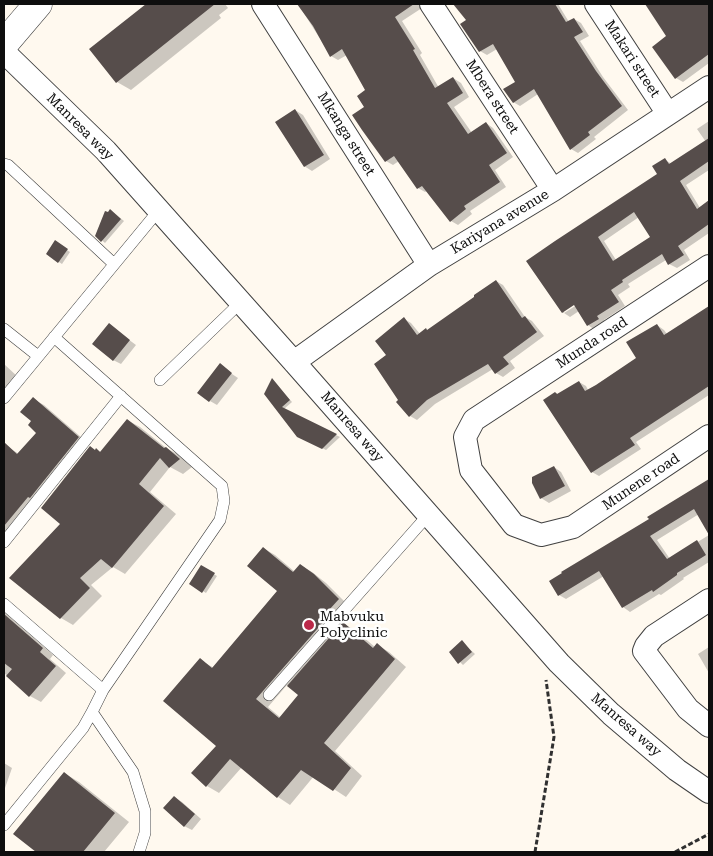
<!DOCTYPE html>
<style>
body{margin:0}
#map{position:relative;width:713px;height:856px;overflow:hidden;background:#fff9ef;font-family:"Roboto Serif",serif}
canvas{display:block}
.frame{position:absolute;inset:0;border:5px solid #0e0e0e;pointer-events:none}
</style>
<div id="map">
<canvas width="713" height="856"></canvas>
<div class="frame"></div>
</div>
<script>
const ctx = document.querySelector('canvas').getContext('2d');
ctx.lineJoin = 'round';
function fillPath(path, color) { ctx.fillStyle = color; ctx.fill(path, 'evenodd'); }
const shape = rows => new Path2D(rows.map(r => 'M' + r).join(''));
function stroke(path, color, width, dash) { ctx.strokeStyle = color; ctx.lineWidth = width; ctx.lineCap = dash ? 'butt' : 'round'; ctx.setLineDash(dash || []); ctx.stroke(path); }
function drawText(font, color, halo, rows, align = 'center') {
  ctx.font = font + ' "Roboto Serif",serif'; ctx.lineWidth = 5; ctx.setLineDash([]); ctx.textBaseline = 'middle'; ctx.strokeStyle = halo; ctx.fillStyle = color; for (const [text, x, y, turn = 0] of rows) {
    ctx.save(); ctx.translate(x, y); ctx.rotate((+turn || 0) * Math.PI / 180); ctx.textAlign = isNaN(turn) ? turn : align; if (halo) ctx.strokeText(text, 0, 0); ctx.fillText(text, 0, 0); ctx.restore();
  }
}
const shadow = shape([
 [148,4,225,4,228,8,219,15,221,18,131,90,117,82,91,49],
 [298,4,419,4,422,8,402,21,422,53,420,55,439,88,453,78,461,83,469,97,454,107,472,133,486,123,493,128,513,157,495,170,506,187,470,211,472,214,458,225,451,221,427,191,425,192,418,188,399,161,393,165,386,161,366,108,366,91,347,55,338,60,331,56],
 [456,4,558,4,569,22,574,19,581,23,589,36,580,41,603,77,628,110,594,137,596,139,578,153,571,149,538,94,520,106,513,102,517,82,497,49,487,55,480,51,468,21],
 [647,4,709,4,709,63,683,82,676,78,668,37],
 [295,110,303,115,330,159,312,171,304,166],
 [709,121,709,170,686,185,700,208,709,202,709,233,684,250,690,260,677,268,669,264,666,260,628,284,630,287,618,295,625,306,604,320,606,323,595,330,588,325,579,311,570,317,564,313,580,303,579,301,564,310,564,313,562,312,528,261,659,174,665,160,672,164,706,142,697,129],
 [639,217,652,237,616,260,604,241],
 [114,213,124,221,105,243,96,235],
 [58,244,70,252,62,264,47,254],
 [496,281,503,285,525,317,532,321,544,336,510,361,515,368,503,377,496,373,493,369,435,404,417,420,410,416,400,400,388,356,404,319,411,323,420,334,428,331],
 [709,308,709,395,636,442,641,449,599,476,592,472,545,401,556,393,559,395,579,382,586,386,588,390,638,358,657,325,664,330,667,334],
 [109,325,136,345,121,364,113,360],
 [4,364,18,377,4,395],
 [226,370,238,378,217,405,210,401],
 [272,380,292,402,284,409,340,437,326,450,302,438,265,394],
 [33,399,44,405,89,444,4,545,4,447,6,446,19,454,38,433,33,421],
 [127,420,140,427,166,448,179,455,192,467,183,474,170,467,150,492,176,514,125,574,113,567,91,585,102,596,73,625,61,618,62,524,96,451,97,450,101,452],
 [554,467,561,472,571,491,549,503,541,498],
 [709,481,709,532,699,514,657,540,670,559,709,535,709,562,683,578,684,579,661,595,659,594,630,612,623,607,604,576,566,599,559,595,650,520,649,518],
 [263,548,275,555,295,572,300,565,312,572,326,583,350,607,340,618,343,620,335,630,336,632,344,624,356,631,375,647,377,645,389,652,406,667,335,751,362,776,346,797,314,776,290,805,278,797,242,767,219,793,207,786,217,746,200,660,214,668,279,591],
 [287,685,300,695,281,718,268,707],
 [202,567,217,576,206,593,191,584],
 [4,609,10,617,53,655,50,659,66,673,41,702,30,696,4,673],
 [462,642,475,654,463,665,450,652],
 [709,647,709,673,698,654],
 [4,763,12,768,4,791],
 [64,773,79,782,129,822,104,852,38,852,15,834],
 [174,797,182,802,201,819,192,830,184,826]
]);
const building = shape([
 [146,4,215,4,116,83,89,49],
 [297,4,414,4,395,17,415,49,413,50,435,88,453,77,463,93,447,103,468,134,486,122,507,153,489,165,500,182,464,206,466,209,450,222,422,186,417,189,394,156,385,162,362,130,352,115,364,107,357,96,365,90,342,49,330,57,313,26],
 [453,4,555,4,566,22,574,18,583,32,574,37,596,71,622,106,588,132,590,135,570,150,534,89,513,103,503,89,515,82,493,44,479,52,460,24,466,20],
 [645,4,709,4,709,54,675,79,652,47,666,36],
 [295,109,324,155,304,167,275,122],
 [709,138,709,161,680,181,697,209,709,200,709,224,678,246,684,255,668,265,662,254,622,280,623,282,611,290,619,302,597,316,599,319,587,326,574,305,562,313,526,261,555,241,657,174,652,166,665,158,669,164],
 [634,212,650,237,613,261,598,237],
 [110,209,121,219,101,242,95,236,105,211,108,212],
 [55,240,68,249,58,263,46,254],
 [496,280,522,318,525,316,537,332,503,357,509,364,495,374,488,364,427,400,409,417,396,402,398,400,374,364,386,355,375,341,404,317,417,335,426,328,427,330,474,297,474,295],
 [709,306,709,386,630,438,635,445,591,473,543,400,555,392,557,394,579,381,585,391,596,385,636,358,626,342,657,324,664,335],
 [109,323,130,340,113,361,92,344],
 [220,363,232,373,209,402,197,393],
 [272,378,290,400,282,407,337,434,322,449,297,437,264,394],
 [33,397,79,437,30,498,28,497,4,526,4,442,17,454,36,433,28,425,31,421,20,412],
 [127,419,164,448,166,447,180,459,169,468,160,458,139,484,164,506,112,568,101,559,80,578,90,588,60,619,9,578,60,524,41,508,90,446,95,450,96,448,100,452],
 [554,466,565,486,540,499,532,483,532,477],
 [709,479,709,535,694,509,650,536,667,559,697,540,706,555,677,573,677,575,653,592,652,590,622,608,599,571,558,596,549,581,562,573,561,572,649,519,647,517],
 [263,547,293,572,300,564,314,574,339,599,329,610,332,612,256,699,279,718,298,695,287,686,343,622,373,648,377,643,395,659,324,743,351,768,333,791,301,770,277,798,230,759,206,787,191,773,216,746,163,701,200,658,212,668,277,591,247,566],
 [201,565,215,573,202,593,189,584],
 [4,614,43,648,40,652,56,666,29,697,6,676,12,669,4,663],
 [462,640,472,652,458,664,449,652],
 [64,772,115,813,83,852,36,852,13,834],
 [174,796,195,814,184,827,163,808]
]);
const path = shape([
 [535,852,554,737,546,680],
 [675,852,709,834]
]);
const service = shape([
 [4,164,8,165,114,264],
 [4,329,38,356],
 [160,380,241,302],
 [4,398,159,210],
 [4,542,121,396],
 [4,604,103,690,220,520,224,501,222,486,54,337],
 [269,695,429,514],
 [92,712,133,772,145,811,145,833,139,852],
 [4,825,83,728,92,712,103,690]
]);
const minor = shape([
 [263,4,429,265],
 [431,4,553,190],
 [596,4,668,114],
 [4,52,106,151,294,362,559,663,611,714,677,770,709,792],
 [709,266,474,420,465,437,471,470,514,525,541,535,573,527,709,436],
 [294,362,429,265,553,190,709,87],
 [709,600,654,636,646,646,644,651,688,709,709,726]
]);
const tertiary = shape([
 [4,44,38,4]
]);
const markers = [
 [309,625,6,"#bb2949"]
];
const streetNames = [
 ["Makari street",632,59,57],
 ["Mbera street",492,97,57],
 ["Manresa way",80,127,45],
 ["Mkanga street",346,134,58],
 ["Kariyana avenue",500,222,-31],
 ["Munda road",592,343,-33],
 ["Manresa way",352,427,49],
 ["Munene road",641,482,-34],
 ["Manresa way",626,725,41]
];
const poiNames = [
 ["Mabvuku",320,617],
 ["Polyclinic",320,633]
];
fillPath(shadow, '#0003');
fillPath(building, '#564d4b');
stroke(service, '#414141', 12);
stroke(minor, '#414141', 24);
stroke(tertiary, '#414141', 29);
stroke(path, '#303030', 3, [5, 2.5]);
stroke(service, '#fff', 11);
stroke(minor, '#fff', 22);
stroke(tertiary, '#fff', 28);
for (const [x, y, r, color] of markers) { const dot = new Path2D(); dot.arc(x, y, r, 0, 2 * Math.PI); ctx.fillStyle = color; ctx.fill(dot); stroke(dot, '#fff', 2); }
drawText('14px', '#0e0e0e', '#fff', streetNames);
drawText('14px', '#0e0e0e', '#fff', poiNames, 'left');
</script>
